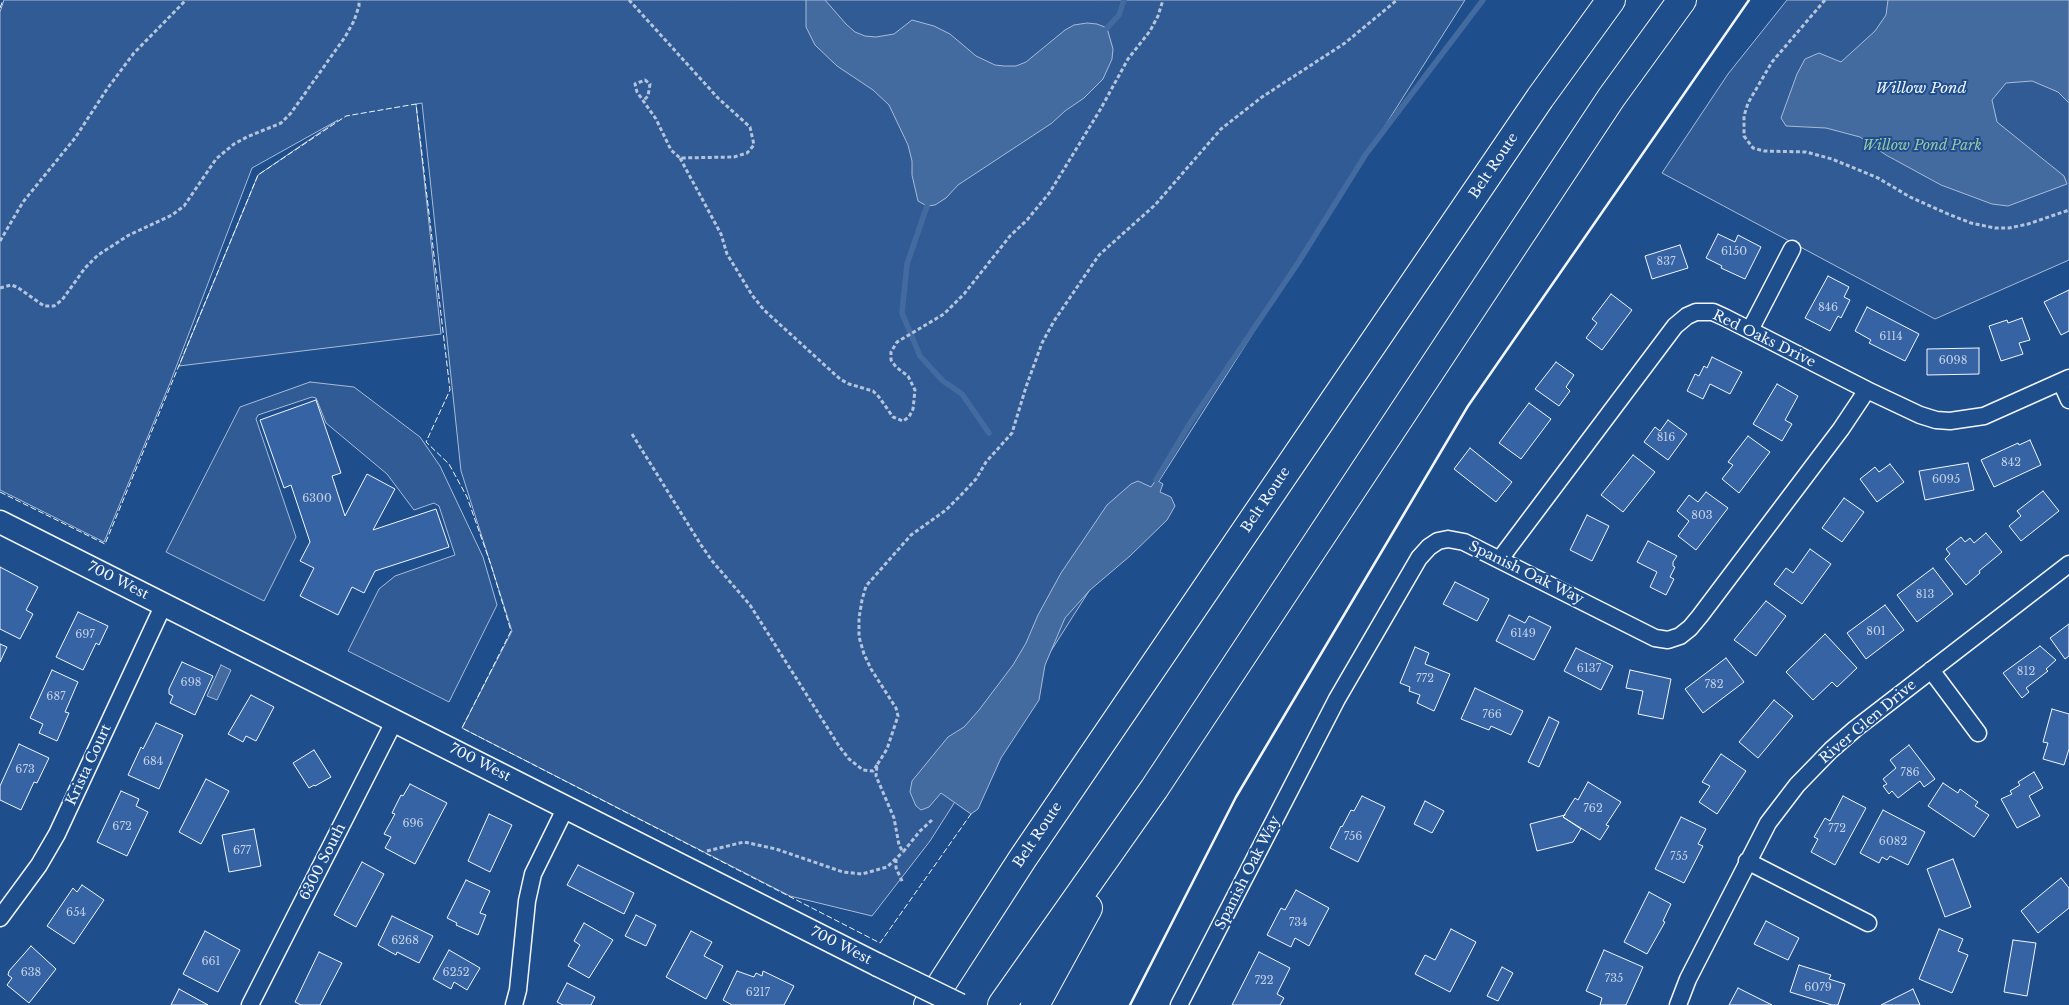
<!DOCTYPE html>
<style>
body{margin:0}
canvas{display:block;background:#1f4e8c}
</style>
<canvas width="2069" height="1005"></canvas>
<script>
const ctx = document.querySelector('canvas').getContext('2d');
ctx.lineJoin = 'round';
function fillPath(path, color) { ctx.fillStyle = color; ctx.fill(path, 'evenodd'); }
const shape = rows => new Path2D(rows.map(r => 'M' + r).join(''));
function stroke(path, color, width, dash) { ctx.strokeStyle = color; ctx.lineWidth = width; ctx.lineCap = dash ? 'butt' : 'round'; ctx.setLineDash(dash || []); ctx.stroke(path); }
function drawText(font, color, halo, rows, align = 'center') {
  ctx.font = font + ' "Libre Baskerville",serif'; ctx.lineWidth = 4; ctx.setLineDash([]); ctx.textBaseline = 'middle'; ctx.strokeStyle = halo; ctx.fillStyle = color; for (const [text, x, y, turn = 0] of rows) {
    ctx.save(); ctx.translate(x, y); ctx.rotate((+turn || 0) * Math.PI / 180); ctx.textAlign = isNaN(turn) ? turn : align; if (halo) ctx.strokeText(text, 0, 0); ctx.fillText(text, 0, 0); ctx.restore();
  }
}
const built = shape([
 [4,0,1465,0,930,841,872,916,790,896,462,728,512,631,461,471,422,103,416,104,441,334,179,366,258,175,338,120,252,168,170,383,104,542,0,490,0,12,4,0],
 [1787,0,2069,0,2069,260,1935,319,1662,173,1728,74,1787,0],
 [310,382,354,387,420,437,440,466,483,557,497,605,449,702,348,651,379,589,395,576,455,555,439,506,434,503,414,510,387,474,326,423,316,398,312,397,258,415,256,419,296,537,264,601,166,552,240,407,310,382]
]);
const water = shape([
 [806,0,825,0,846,24,855,32,865,36,876,37,894,34,912,20,934,26,950,34,976,56,995,65,1004,66,1016,66,1026,62,1065,30,1074,25,1087,23,1097,24,1107,28,1113,49,1112,59,1103,79,1084,98,1065,111,1052,123,958,185,946,198,935,205,927,206,918,201,912,175,912,161,908,145,889,105,873,90,837,66,815,45,806,27,806,0],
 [1888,0,2069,0,2069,103,2058,92,2032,81,2006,83,1992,100,1997,122,2064,176,2067,184,2008,206,1992,204,1941,185,1886,155,1860,137,1826,128,1786,126,1781,118,1797,74,1805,59,1819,53,1841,62,1875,31,1886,15,1888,0],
 [1156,480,1163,484,1160,492,1171,497,1175,506,1167,520,1130,556,1090,590,1065,618,1045,665,1039,700,1001,758,978,809,971,814,941,793,929,807,921,810,916,806,910,792,912,781,948,737,964,727,979,710,1013,665,1026,643,1038,615,1061,573,1107,505,1131,484,1138,481,1151,487,1156,480],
 [221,665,231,670,217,700,207,696,221,665]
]);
const stream = shape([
 [1107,28,1119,15,1124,0],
 [927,206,907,264,902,313,920,356,943,381,962,394,989,433],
 [1156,480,1190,423,1298,263,1366,154,1483,0]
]);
const building = shape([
 [1718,234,1735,242,1738,235,1761,247,1745,279,1721,268,1722,266,1706,258,1718,234],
 [1680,245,1688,268,1652,279,1645,256,1680,245],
 [1828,276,1849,287,1844,297,1850,300,1841,318,1838,316,1830,331,1805,318,1828,276],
 [2069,290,2069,331,2061,335,2044,302,2069,290],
 [1611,294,1632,310,1602,350,1586,338,1597,323,1592,319,1611,294],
 [1867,307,1919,334,1905,361,1869,343,1871,340,1855,331,1867,307],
 [2022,318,2030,340,2019,343,2023,354,2001,361,1989,326,2007,320,2008,323,2022,318],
 [1979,348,1979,374,1927,375,1927,349,1979,348],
 [1712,357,1742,372,1730,394,1710,384,1703,399,1687,391,1695,374,1699,376,1704,366,1707,368,1712,357],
 [1556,362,1574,375,1566,387,1570,391,1559,406,1535,389,1556,362],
 [1777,384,1798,396,1785,420,1792,424,1782,441,1753,424,1777,384],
 [316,400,341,473,332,476,345,516,367,474,395,489,373,530,436,509,449,547,375,571,364,593,352,587,338,615,300,596,314,568,300,561,310,542,291,485,284,488,260,420,316,400],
 [1529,403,1551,419,1521,459,1499,443,1529,403],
 [1668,420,1687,434,1668,460,1644,442,1655,427,1660,431,1668,420],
 [1748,436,1770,452,1739,493,1722,479,1733,465,1728,462,1748,436],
 [2030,440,2041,465,1994,487,1981,460,2018,443,2019,445,2030,440],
 [1470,448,1512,482,1496,502,1454,469,1470,448],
 [1633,455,1655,472,1623,512,1601,495,1633,455],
 [1968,463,1974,490,1925,500,1919,471,1968,463],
 [1890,464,1904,482,1877,502,1860,479,1875,467,1879,472,1890,464],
 [2043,491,2059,511,2021,541,2009,526,2021,516,2017,511,2043,491],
 [1706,492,1728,508,1696,550,1678,536,1689,521,1677,511,1689,495,1698,502,1706,492],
 [1844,498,1864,512,1842,542,1822,528,1844,498],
 [1587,515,1609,526,1592,561,1570,550,1587,515],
 [1986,533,2002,552,1979,571,1980,573,1966,585,1945,559,1950,554,1946,549,1961,537,1965,542,1970,538,1974,543,1986,533],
 [1648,541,1677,556,1673,562,1673,566,1675,567,1670,577,1674,579,1666,595,1650,587,1657,572,1637,562,1648,541],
 [1810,549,1831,564,1802,604,1774,584,1786,568,1793,573,1810,549],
 [0,567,38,587,26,610,33,614,20,639,0,629,0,567],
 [1933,568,1953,594,1917,622,1897,595,1933,568],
 [1455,582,1489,599,1477,621,1443,604,1455,582],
 [1766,601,1786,616,1756,656,1734,640,1766,601],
 [1885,605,1904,630,1866,659,1847,633,1885,605],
 [78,612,108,626,99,645,96,643,83,670,56,657,78,612],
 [1509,615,1525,623,1529,616,1551,627,1534,660,1496,641,1509,615],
 [2069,624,2069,656,2065,659,2050,638,2069,624],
 [1825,634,1857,668,1837,687,1832,682,1813,700,1786,672,1825,634],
 [0,644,7,647,0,662,0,644],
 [2040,646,2056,660,2046,669,2048,671,2026,688,2029,692,2022,698,2003,673,2040,646],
 [1415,647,1429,653,1425,664,1450,674,1434,711,1417,703,1420,695,1409,691,1410,687,1400,683,1415,647],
 [1576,648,1613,666,1601,690,1564,671,1576,648],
 [1726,658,1744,682,1703,713,1685,689,1726,658],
 [182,662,213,676,195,715,170,703,173,696,169,694,169,689,182,662],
 [52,670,78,682,65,712,69,713,57,741,39,733,43,724,30,718,52,670],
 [1630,670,1671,679,1663,719,1638,714,1643,691,1626,688,1630,670],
 [1475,688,1523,711,1511,735,1491,726,1489,730,1461,719,1475,688],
 [251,695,274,707,256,741,246,736,243,742,228,734,251,695],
 [1774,700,1793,716,1758,758,1739,742,1774,700],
 [2052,709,2069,714,2069,749,2064,765,2043,759,2048,743,2043,742,2052,709],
 [1549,717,1559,722,1539,767,1528,762,1549,717],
 [156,723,183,735,159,789,128,775,141,747,143,749,156,723],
 [19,744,49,758,37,783,34,782,21,810,0,800,0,786,19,744],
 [1909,745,1935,779,1924,787,1920,781,1898,798,1892,791,1889,794,1883,786,1887,784,1883,779,1896,768,1890,760,1909,745],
 [314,750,331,777,315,786,314,785,309,788,293,763,314,750],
 [1721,754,1746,771,1717,814,1699,802,1710,786,1702,782,1721,754],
 [2034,772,2043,788,2029,796,2040,816,2017,828,2001,799,2012,794,2010,791,2020,785,2018,782,2034,772],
 [206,779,229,791,201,844,179,832,206,779],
 [1588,782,1621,802,1606,825,1609,826,1600,840,1563,817,1575,798,1578,800,1588,782],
 [1943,783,1958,793,1960,789,1978,802,1975,806,1989,815,1974,837,1928,806,1943,783],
 [410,784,447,803,415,864,385,848,391,837,384,834,395,814,392,813,401,795,403,796,410,784],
 [121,791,139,799,136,806,148,812,127,856,97,842,121,791],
 [1362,796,1385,807,1358,862,1330,848,1341,826,1342,827,1351,810,1354,811,1362,796],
 [1843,796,1866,808,1835,865,1811,852,1818,839,1814,837,1825,818,1830,821,1843,796],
 [1425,801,1444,811,1432,833,1414,824,1425,801],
 [1883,810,1925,832,1908,865,1890,856,1887,860,1882,857,1879,863,1860,853,1883,810],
 [489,814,512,825,490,872,468,861,489,814],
 [1565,815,1563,817,1581,829,1573,842,1537,851,1530,824,1565,815],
 [1681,817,1706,829,1698,844,1703,846,1684,883,1655,869,1681,817],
 [254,829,261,866,229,872,222,835,254,829],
 [1953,859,1971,907,1945,917,1927,869,1953,859],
 [362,862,384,874,356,927,334,915,362,862],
 [578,865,634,893,624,914,567,885,578,865],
 [2061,878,2069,888,2069,908,2038,933,2021,911,2061,878],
 [466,880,490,891,480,913,486,915,478,935,456,925,457,923,447,918,466,880],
 [82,885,104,900,74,944,47,926,73,888,77,892,82,885],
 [1296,890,1329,908,1309,946,1295,938,1291,947,1267,935,1281,908,1285,910,1296,890],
 [1649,892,1671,904,1663,921,1665,922,1647,954,1624,942,1649,892],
 [636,915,656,925,646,946,625,936,636,915],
 [392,916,433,936,419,963,397,952,396,955,378,945,392,916],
 [1766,921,1799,938,1788,960,1754,944,1766,921],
 [584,923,613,940,589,978,568,966,580,945,574,941,584,923],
 [1451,929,1476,942,1450,992,1415,974,1425,955,1435,960,1451,929],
 [1939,929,1963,939,1958,951,1968,955,1952,993,1919,979,1939,929],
 [205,931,240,950,218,992,183,974,205,931],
 [691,931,712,942,704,956,723,966,706,999,666,977,691,931],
 [2013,940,2036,943,2027,996,2004,992,2013,940],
 [31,946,56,969,29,1003,7,985,12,978,8,975,9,971,31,946],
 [449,950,480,968,467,990,454,982,451,989,433,979,449,950],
 [1604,950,1643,967,1626,1005,1600,1005,1602,998,1586,991,1604,950],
 [319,952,342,963,320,1005,301,1005,295,1002,319,952],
 [1259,952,1290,968,1277,994,1284,998,1280,1005,1232,1005,1259,952],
 [1799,965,1831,975,1829,979,1845,984,1838,1005,1832,1005,1790,992,1799,965],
 [1502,967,1513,973,1498,1001,1487,996,1502,967],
 [737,971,754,977,756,973,762,976,763,971,794,986,784,1005,732,1005,723,1000,737,971],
 [567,983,595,997,591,1005,563,1005,557,1002,567,983],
 [1738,988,1772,1005,1729,1005,1738,988],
 [179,989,208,1005,171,1005,179,989],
 [1913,989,1920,1005,1881,1005,1913,989]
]);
const path = shape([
 [629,0,718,98,750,127,754,145,747,153,734,157,680,158,671,150,656,119,637,92,635,84,645,80,650,84,648,96,644,100],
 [1825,0,1772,62,1748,103,1744,116,1744,136,1753,148,1764,151,1806,152,1832,159,1878,178,1910,197,1948,214,1971,223,1995,228,2009,228,2028,224,2069,210],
 [680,158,721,234,727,254,752,295,764,310,840,379,849,384,873,391,879,397,893,417,903,421,909,417,913,409,915,390,908,376,896,367,891,360,891,352,897,342,944,314,964,294,1010,236,1027,220,1050,192,1100,110,1128,59,1150,31,1158,16,1163,0],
 [0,241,23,202,75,138,107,89,134,53,186,0],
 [0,288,11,285,17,287,44,306,54,306,62,300,85,268,98,255,129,235,172,215,184,206,216,159,234,144,247,137,281,123,291,113,345,37,354,21,359,6,359,0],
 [632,434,701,545,713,562,750,605,839,746,849,759,863,770,873,771,877,765],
 [932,820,920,831,903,852,899,845,894,818,876,776,877,765,887,749,898,716,896,708,871,669,864,654,859,637,859,618,862,600,866,586,911,535,946,510,962,494,976,479,986,462,1012,433,1026,387,1042,343,1054,321,1099,255,1155,205,1221,129,1262,97,1345,43,1397,0],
 [707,851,744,842,776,849,843,872,862,874,887,867,903,852],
 [896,859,896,868,903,883]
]);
const minor = shape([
 [1750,330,1792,249],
 [2061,382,2069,400],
 [1500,559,1675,326,1687,316,1696,312,1713,312,1724,317,1867,390,1920,415,1936,420,1950,421,1984,416,2069,378],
 [1931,670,1978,733],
 [1747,861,1868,923],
 [0,918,39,865,57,834,164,604],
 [250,1005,395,720],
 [514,1005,518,990,527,901,533,874,566,807],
 [1179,1005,1337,699,1419,558,1429,547,1438,541,1448,539,1464,542,1655,638,1668,640,1680,636,1690,628,1700,616,1841,429,1867,390],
 [1678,1005,1688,979,1768,823,1797,785,1831,750,1855,729,2069,564]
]);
const secondary = shape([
 [0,522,878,965]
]);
const motorway = shape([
 [928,1005,1023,858,1540,98,1611,0],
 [1002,1005,1154,789,1611,98,1682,0],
 [1035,1005,1088,908]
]);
const secondaryBridge = shape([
 [878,965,960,1005]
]);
const fence = shape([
 [0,8,3,0],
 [0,492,105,544,258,175,346,116,416,104,450,390,426,442,449,464,467,497,491,565,511,631,462,728,880,943,971,814]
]);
const wall = shape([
 [1130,1005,1236,797,1468,406,1749,0]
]);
const numberNames = [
 ["6150",1734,252],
 ["837",1666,262],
 ["846",1828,308],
 ["6114",1891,337],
 ["6098",1953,361],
 ["816",1666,438],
 ["842",2011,463],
 ["6095",1946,480],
 ["6300",317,499],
 ["803",1702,516],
 ["813",1925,595],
 ["801",1876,632],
 ["6149",1523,634],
 ["697",85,635],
 ["6137",1589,669],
 ["812",2026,672],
 ["772",1425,679],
 ["698",191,683],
 ["782",1714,685],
 ["687",56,697],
 ["766",1492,715],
 ["684",153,762],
 ["673",25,770],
 ["786",1910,773],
 ["762",1593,809],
 ["696",413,824],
 ["672",122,827],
 ["772",1837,829],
 ["756",1353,837],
 ["6082",1893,842],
 ["677",242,851],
 ["755",1679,857],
 ["654",76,913],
 ["734",1298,923],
 ["6268",405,941],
 ["661",211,962],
 ["638",31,973],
 ["6252",456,973],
 ["735",1614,979],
 ["722",1264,981],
 ["6079",1818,988],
 ["6217",758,993]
];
const parkNames = [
 ["Willow Pond Park",1922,146]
];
const streetNames = [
 ["Belt Route",1494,166,-56],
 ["Red Oaks Drive",1764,339,26],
 ["Belt Route",1266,500,-56],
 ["Spanish Oak Way",1526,573,26],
 ["700 West",118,581,27],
 ["River Glen Drive",1868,722,-40],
 ["700 West",480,763,27],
 ["Krista Court",89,765,-65],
 ["Belt Route",1038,835,-56],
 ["6300 South",323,862,-63],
 ["Spanish Oak Way",1248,873,-63],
 ["700 West",841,946,27]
];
const waterNames = [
 ["Willow Pond",1921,89]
];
fillPath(built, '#305b95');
stroke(built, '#a8bbd7', 1);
fillPath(water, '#446ba0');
stroke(water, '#a8bbd7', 1);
stroke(stream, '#446ba0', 5.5);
fillPath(building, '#3563a3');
stroke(building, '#f2f6ff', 1);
stroke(minor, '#f2f6ff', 19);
stroke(secondary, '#f2f6ff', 25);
stroke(motorway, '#f2f6ff', 30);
stroke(path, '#b3c4dc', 3, [4, 2.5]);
stroke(minor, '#1f4e8c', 16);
stroke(secondary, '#1f4e8c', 22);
stroke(motorway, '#1f4e8c', 28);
stroke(secondaryBridge, '#f2f6ff', 25, []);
stroke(secondaryBridge, '#1f4e8c', 22);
stroke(fence, '#f2f6ff', 1, [6, 2.5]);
stroke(wall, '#f2f6ff', 2.5);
drawText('11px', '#c3d1e8', null, numberNames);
drawText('italic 14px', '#97c8a6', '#1f4e8c', parkNames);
drawText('14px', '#f2f6ff', '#1f4e8c', streetNames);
drawText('italic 15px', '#f2f6ff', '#1f4e8c', waterNames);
</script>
